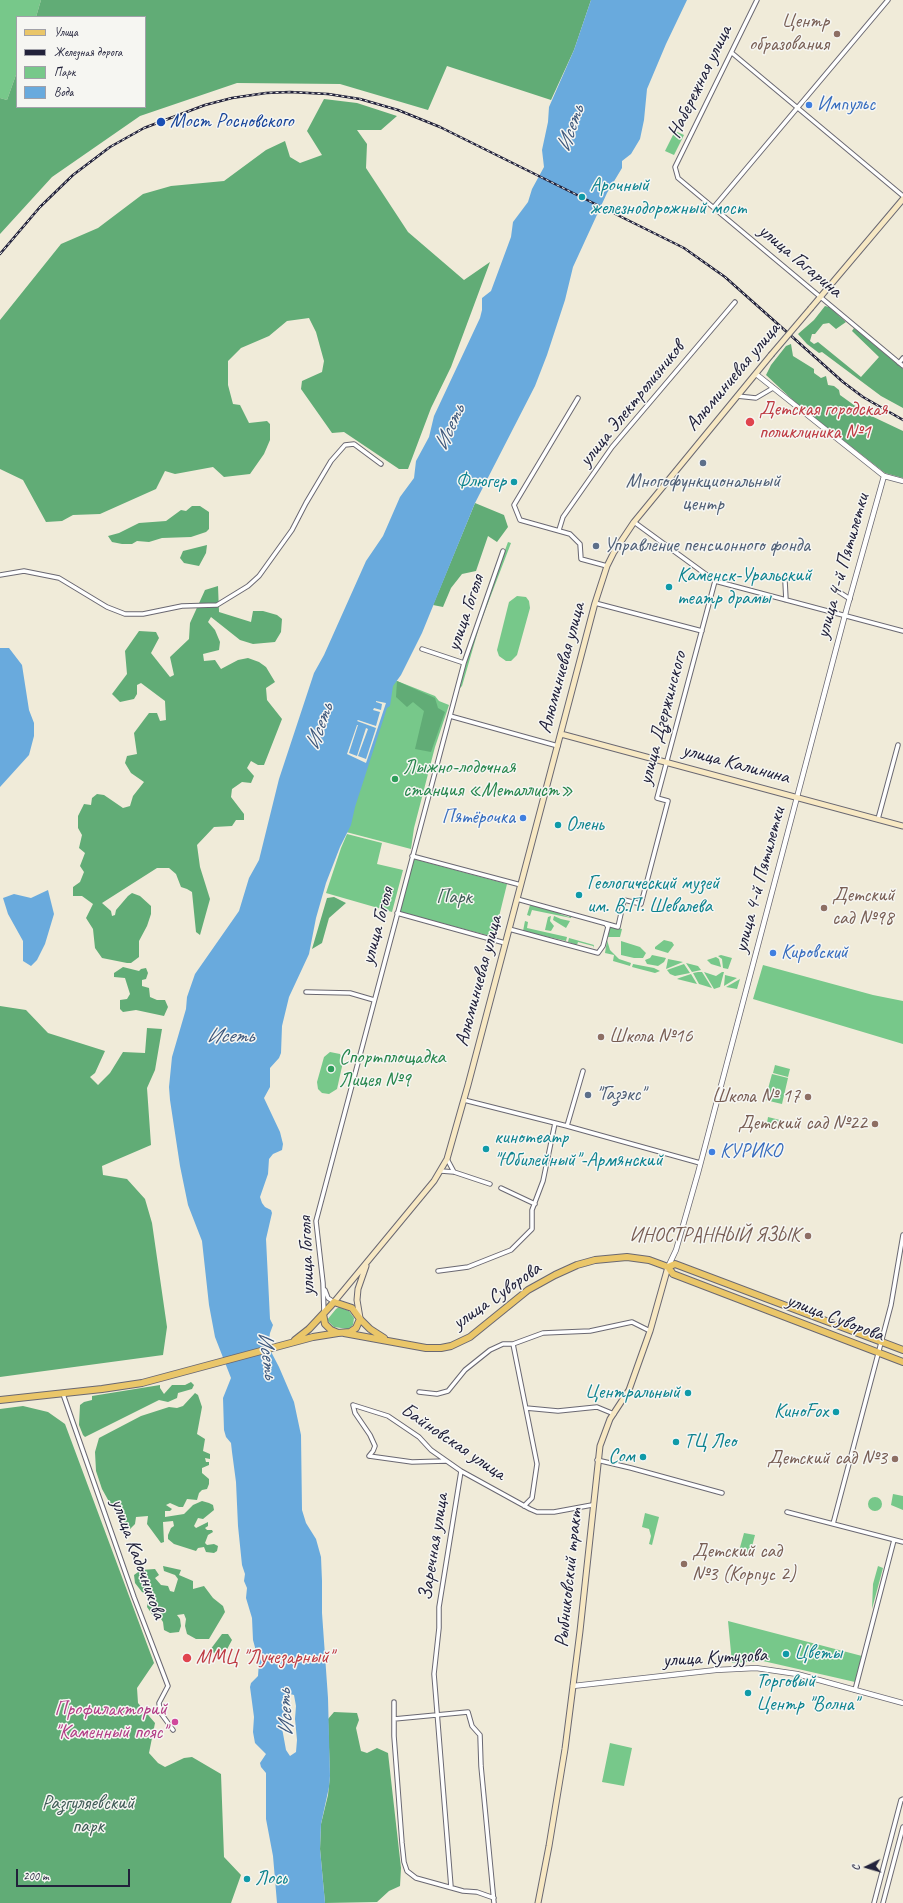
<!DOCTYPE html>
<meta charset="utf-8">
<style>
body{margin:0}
#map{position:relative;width:903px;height:1903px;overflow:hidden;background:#f0ebd9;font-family:Caveat,sans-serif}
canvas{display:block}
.legend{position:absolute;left:16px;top:16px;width:130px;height:92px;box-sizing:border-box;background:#f6f6f2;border:1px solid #a1a1a9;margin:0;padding:5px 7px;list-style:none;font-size:12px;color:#22223b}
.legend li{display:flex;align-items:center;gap:8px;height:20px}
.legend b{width:20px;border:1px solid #a1a1a9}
.north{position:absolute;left:847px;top:1847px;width:40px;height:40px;-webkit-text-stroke:3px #f6f6f2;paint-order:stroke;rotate:265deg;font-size:11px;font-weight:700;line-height:16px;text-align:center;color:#22223b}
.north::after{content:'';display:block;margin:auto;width:14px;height:18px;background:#22223b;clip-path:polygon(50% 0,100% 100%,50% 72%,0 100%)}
.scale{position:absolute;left:16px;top:1869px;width:114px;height:18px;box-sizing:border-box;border:2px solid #22223b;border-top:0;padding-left:5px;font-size:12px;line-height:14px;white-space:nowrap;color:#22223b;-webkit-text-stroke:3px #f6f6f2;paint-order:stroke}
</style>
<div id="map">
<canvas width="903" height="1903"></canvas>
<ul class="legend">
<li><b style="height:5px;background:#eac669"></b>Улица</li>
<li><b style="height:5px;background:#22223b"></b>Железная дорога</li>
<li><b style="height:11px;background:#77c88a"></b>Парк</li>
<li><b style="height:11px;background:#69aadd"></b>Вода</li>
</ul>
<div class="north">С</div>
<div class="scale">200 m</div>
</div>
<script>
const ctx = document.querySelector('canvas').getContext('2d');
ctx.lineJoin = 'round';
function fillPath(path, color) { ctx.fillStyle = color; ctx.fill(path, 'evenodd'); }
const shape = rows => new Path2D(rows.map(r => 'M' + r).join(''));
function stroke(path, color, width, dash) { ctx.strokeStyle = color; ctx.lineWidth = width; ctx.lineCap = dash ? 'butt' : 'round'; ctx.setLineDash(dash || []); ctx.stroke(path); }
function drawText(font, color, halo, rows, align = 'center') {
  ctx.font = font + ' Caveat,sans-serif'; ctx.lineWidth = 3; ctx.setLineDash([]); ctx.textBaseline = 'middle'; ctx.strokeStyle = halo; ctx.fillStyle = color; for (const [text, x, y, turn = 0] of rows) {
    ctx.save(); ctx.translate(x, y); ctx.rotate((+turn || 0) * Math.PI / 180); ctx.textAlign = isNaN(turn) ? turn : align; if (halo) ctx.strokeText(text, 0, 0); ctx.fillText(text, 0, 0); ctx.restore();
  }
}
const green = shape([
 [0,0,41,0,36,17,17,17,17,72,7,100,0,98],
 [675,131,684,135,674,155,665,151],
 [508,542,511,543,480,624,462,686,459,689,478,623],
 [517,596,526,597,529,601,530,608,517,655,511,661,506,661,499,656,497,650,509,602],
 [392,679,435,696,439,701,449,705,435,747,414,828,411,849,346,832],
 [347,834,382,843,377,864,403,870,392,912,326,893,341,848],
 [414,859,507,884,494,937,400,912],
 [530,905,559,912,560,914,569,917,570,915,572,915,571,918,532,910,530,916,527,915],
 [551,916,550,921,554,926,551,931,545,930,548,917],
 [554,916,561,919,570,921,566,928,553,920],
 [525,921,528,922,527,928,567,937,566,941,523,931],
 [610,927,614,927,622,929,620,937,608,937],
 [569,938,594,945,593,948,593,946,578,942,577,945,568,942],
 [607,940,610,950,619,959,631,963,630,966,613,961,614,955,605,953],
 [664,940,672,942,674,945,668,953,655,949,655,947],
 [621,941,640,947,646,953,643,958,634,958,621,955],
 [652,955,666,958,664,962,658,966,647,964,645,960,650,958],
 [721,955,732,958,728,969,723,968,722,959,718,956],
 [716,957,719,959,721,967,711,964,707,960],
 [668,959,683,962,666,969],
 [686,963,698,966,701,970,692,972],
 [633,964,654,968,660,971,655,973,632,967],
 [684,964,690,973,675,976,670,974,667,970],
 [763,965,873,995,903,1001,903,1044,753,999],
 [698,972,702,972,712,988,699,984,693,973],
 [704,972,716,976,722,972,724,972,720,987,714,989],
 [691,974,697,984,677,979,679,978],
 [725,975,737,978,724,986],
 [740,979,737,989,726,987],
 [330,1052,340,1054,343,1062,337,1089,329,1094,322,1093,318,1089,317,1082,324,1057],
 [775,1065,790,1069,788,1077,773,1073],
 [772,1074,788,1078,782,1104,765,1100],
 [768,1117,784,1121,782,1127,767,1123],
 [339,1307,349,1311,354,1318,353,1325,348,1329,334,1327,327,1320,336,1309],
 [893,1494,903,1496,903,1510,891,1505],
 '868 1504a7 7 0 1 1 14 0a7 7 0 1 1-14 0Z',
 [645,1513,659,1517,652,1545,649,1544,651,1536,649,1529,642,1527],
 [744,1533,755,1535,750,1554,739,1551],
 [878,1566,883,1568,872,1609,873,1584],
 [728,1621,862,1656,855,1682,763,1661,732,1663],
 [610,1743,632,1748,624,1786,602,1782]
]);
const forest = shape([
 [41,0,591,0,574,50,551,100,447,66,428,110,340,84,237,83,140,116,52,177,0,234,0,98,7,100,17,72,17,107,145,107,145,17,36,17],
 [324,99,357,103,397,116,381,130,357,130,367,144,366,168,408,232,464,280,490,262,451,367,431,408,408,469,399,469,344,432,332,433,301,389,302,381,322,372,324,361,316,332,309,318,287,321,269,336,241,348,228,361,228,385,233,404,240,405,249,423,267,421,270,424,270,440,264,454,250,474,224,477,213,467,175,474,165,471,156,489,100,514,73,515,62,521,46,522,23,480,0,469,0,320,61,244,98,228,143,194,171,186,224,181,266,150,285,141,290,157,300,163,322,155,307,131],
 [825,306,829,307,846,322,836,329,829,323,823,324,815,334,812,334,810,341,814,344,818,342,861,377,879,357,852,331,854,328,903,369,903,408,881,396,822,352,819,353,807,344,798,334,814,320],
 [791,344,793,356,814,369,814,373,821,378,826,376,828,385,834,386,839,390,840,395,865,413,903,431,903,478,885,473,796,403,766,375,771,365,786,346],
 [475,503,504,515,508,527,497,542,488,536,476,571,462,574,451,588,443,607,433,605],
 [192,506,200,506,209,512,209,529,206,532,191,537,162,538,149,542,137,541,132,544,122,544,112,542,108,536,119,533,139,523,166,521,181,510,186,511],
 [207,545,206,553,199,566,184,563,180,558,183,551],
 [218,586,219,612,251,622,253,611,263,611,277,615,282,619,281,632,275,642,253,644,240,640,211,617,208,622,215,630,220,642,219,650,203,654,204,661,215,660,221,669,238,660,248,658,259,662,266,667,275,682,266,688,267,700,282,719,264,765,258,765,251,761,247,768,254,776,251,783,242,782,232,789,231,797,244,814,244,820,236,820,232,826,214,827,197,845,200,867,210,899,200,935,196,932,192,892,187,889,181,887,176,874,169,868,157,868,102,903,111,911,112,916,115,915,116,910,128,896,132,893,140,896,151,906,151,914,147,926,139,941,139,957,131,963,127,963,102,958,95,948,93,929,86,918,93,904,82,896,73,896,73,887,80,882,84,872,80,866,85,853,79,848,82,835,78,828,78,816,84,804,91,805,92,798,97,794,104,795,123,808,130,806,133,796,144,782,131,773,125,763,127,756,137,754,134,733,149,713,157,713,160,721,166,720,165,701,141,683,137,685,137,694,134,699,120,702,112,694,127,674,125,651,139,631,156,632,159,638,151,653,170,677,174,675,170,657,189,639,190,623,205,590],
 [397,681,435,698,438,708,445,712,431,752,415,749,424,711,413,702,407,707,396,697],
 [334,897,346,903,329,918,322,943,312,949,327,898],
 [123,967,139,971,141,969,146,968,148,973,146,979,142,980,142,986,149,988,150,997,157,1000,165,1000,168,1007,164,1016,136,1010,123,1012,120,1009,120,1000,127,999,130,994,125,978,114,977,114,973],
 [0,1006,26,1010,48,1033,105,1051,95,1073,90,1077,98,1085,110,1073,123,1052,145,1053,147,1028,162,1029,155,1070,147,1088,151,1145,102,1166,103,1175,127,1179,145,1199,152,1223,167,1327,163,1355,0,1377],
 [191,1382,194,1385,192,1389,178,1393,177,1398,168,1402,159,1400,85,1437,83,1435,79,1425,80,1405,84,1402,92,1400,92,1396,160,1385,160,1388,164,1394,172,1385,185,1385],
 [195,1393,198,1395,202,1407,197,1434,205,1439,203,1451,210,1454,210,1459,205,1458,206,1462,209,1462,209,1465,202,1468,202,1473,209,1479,209,1484,207,1489,202,1490,199,1493,197,1500,187,1499,183,1507,179,1507,170,1503,166,1505,172,1509,170,1511,165,1511,165,1517,184,1514,193,1505,202,1501,209,1503,213,1505,214,1510,203,1519,198,1518,194,1526,196,1528,208,1522,208,1526,205,1528,207,1530,212,1530,213,1532,208,1535,205,1543,207,1545,214,1544,218,1546,217,1551,214,1553,206,1552,204,1547,198,1548,196,1551,174,1544,168,1539,168,1535,171,1528,174,1526,173,1521,163,1522,164,1542,161,1543,147,1524,148,1516,136,1517,135,1524,130,1529,112,1507,102,1489,96,1471,95,1452,99,1438,141,1416,169,1407,177,1408,183,1406],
 [23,1406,48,1412,65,1424,154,1663,137,1688,138,1703,155,1723,149,1753,158,1763,165,1767,184,1758,192,1757,221,1774,224,1857,241,1875,231,1903,0,1903,0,1409],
 [163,1566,181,1570,179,1575,193,1581,193,1589,204,1586,213,1598,223,1606,225,1612,209,1639,196,1639,187,1634,185,1626,186,1619,184,1614,177,1615,180,1619,181,1626,179,1632,170,1633,164,1630,163,1622,159,1616,154,1617,147,1607,149,1595,142,1592,135,1583,134,1575,141,1570,155,1569,159,1575,155,1578,161,1585,168,1586,170,1591,174,1592,178,1579,175,1575,164,1571],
 [222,1634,228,1634,232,1640,225,1653,217,1655,210,1650],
 [334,1712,357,1713,359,1720,356,1728,361,1751,367,1753,377,1748,388,1753,401,1868,400,1886,389,1891,377,1902,325,1903,320,1849,321,1824,328,1795,330,1776,328,1719]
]);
const water = shape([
 [591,0,687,0,666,44,647,89,644,120,640,139,631,154,622,161,622,168,607,193,573,267,565,300,547,355,535,386,475,503,422,633,401,675,393,686,390,706,387,708,355,807,351,825,340,847,326,883,316,918,309,954,289,997,282,1026,281,1053,279,1058,270,1068,270,1087,264,1098,280,1132,283,1144,282,1150,273,1154,269,1159,268,1174,260,1197,262,1203,265,1207,271,1210,272,1213,266,1239,270,1319,273,1325,270,1333,268,1346,279,1367,294,1402,301,1435,302,1510,306,1523,316,1539,321,1557,322,1581,322,1613,328,1698,330,1776,329,1787,321,1824,320,1849,325,1903,277,1903,273,1856,266,1819,266,1773,261,1767,260,1763,266,1754,255,1743,253,1732,254,1717,250,1687,251,1683,258,1676,259,1662,253,1640,252,1618,246,1598,247,1588,244,1581,245,1574,242,1565,238,1526,236,1482,232,1452,231,1443,226,1437,224,1430,223,1398,231,1378,215,1337,209,1305,202,1241,188,1205,180,1166,170,1100,169,1087,172,1057,186,1009,187,997,195,974,239,911,249,878,259,860,279,779,314,673,324,655,366,561,383,536,400,497,414,478,416,461,429,437,434,416,480,318,482,310,482,298,491,291,511,237,513,222,528,202,532,189,544,167,542,150,548,122,549,107,574,50],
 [290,1694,294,1695,296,1706,295,1719,297,1740,296,1752,290,1756,286,1750,282,1728,287,1698],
 [0,648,9,648,22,665,29,710,34,723,34,736,29,755,0,787],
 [48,890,54,914,45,944,37,960,31,966,23,961,23,941,8,914,3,898,14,894,31,898]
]);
const pier = shape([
 [376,701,386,703,366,763,347,754,357,725,358,725,349,753,357,756,366,728,368,729,358,756,366,759,376,728,357,721,358,720,376,726,380,712,373,710,374,708,381,710,382,704,376,702]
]);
const minor = shape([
 [757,0,675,167,678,178,903,366],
 [732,53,903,196],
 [714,207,888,0],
 [899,363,903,358],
 [737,396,756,398,773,388],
 [578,398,514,505,520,520,570,534,580,544,581,559,607,566],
 [634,522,715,581,903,631],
 [559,530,563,517,612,447,735,302],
 [0,575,24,571,59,578,107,607,125,614,143,614,182,606,217,605,248,586,259,576,292,530,306,503,331,461,345,445,354,444,381,464],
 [785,581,786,600],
 [833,588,850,599],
 [595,603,702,631],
 [422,649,464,663],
 [450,716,558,746],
 [878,819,898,745],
 [412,856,521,885],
 [517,899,618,927,624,900,641,904,668,801,657,798,715,581],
 [397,913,505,943],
 [509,929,598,953,603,946,608,927,606,924],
 [306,992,350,993,374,1000],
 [464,1100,567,1126,700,1163],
 [567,1126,583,1071],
 [447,1159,454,1172],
 [441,1171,454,1172,490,1184],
 [501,1188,535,1204],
 [438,1271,468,1267,511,1250,532,1229,532,1210,543,1181,555,1123],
 [325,1290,328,1298,334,1302],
 [324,1313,323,1283,316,1221,464,663,503,551],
 [419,1392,437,1394,448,1391,465,1370,490,1350,503,1344,513,1344],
 [63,1394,134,1597,168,1686,159,1703,160,1712,173,1730],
 [353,1405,388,1416,419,1437,431,1450,461,1471,530,1509,537,1512,554,1512,592,1505],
 [353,1405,355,1413,370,1435,375,1446,373,1451,369,1456],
 [526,1408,558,1411,597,1407,614,1414],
 [369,1456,412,1462,446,1461],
 [597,1460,631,1468,722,1493],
 [524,1506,532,1498,537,1464,513,1344,543,1333,590,1331,632,1322,650,1331],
 [787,1512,903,1542],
 [833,1524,891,1305,903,1235],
 [855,1690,894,1540],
 [394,1702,394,1736,402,1843,404,1862,407,1871,416,1878,463,1891,477,1892,494,1898],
 [394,1719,468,1712,472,1726,480,1735,481,1766,494,1903],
 [451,1887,434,1674,439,1628,439,1607,461,1471],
 [874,1903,901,1800,903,1799],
 [883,1903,903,1827]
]);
const tertiary = shape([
 [756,374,884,476,903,481],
 [668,1267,676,1250,698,1173,845,615,884,476],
 [573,1686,716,1670,756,1668,797,1674,903,1703]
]);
const secondary = shape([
 [811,308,903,199],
 [561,734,903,826],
 [334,1302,434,1181,447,1159,468,1085,595,603,607,566,614,552,634,522,771,355],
 [360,1318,357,1300,358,1289,366,1266],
 [538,1903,549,1846,565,1749,580,1631,600,1446,610,1419,629,1390,650,1331,668,1267]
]);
const primary = shape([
 [668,1267,675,1264,903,1350],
 [334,1302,352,1308,360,1319,356,1328,350,1332,338,1333,331,1330,325,1324,323,1314,334,1302],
 [360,1319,370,1329,384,1338],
 [344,1333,426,1348,441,1348,451,1346,470,1337,528,1290,555,1275,577,1265,595,1260,627,1257,649,1260,668,1267,673,1274,903,1362],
 [295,1340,309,1329,323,1314],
 [0,1400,102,1389,142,1383,313,1337,338,1333]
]);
const rail = shape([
 [0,254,40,207,73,175,110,147,144,128,205,105,232,98,266,93,290,92,328,94,360,99,398,110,440,127,684,248,725,277,843,382,863,397,903,420]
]);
const secondaryBridge = shape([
 [771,355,811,308]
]);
const markers = [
 [837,34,4,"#8d6e63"],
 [809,105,4,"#3f7fe0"],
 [161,122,5,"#1a4fb4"],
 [582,197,4,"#0f9aa8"],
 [750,422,5,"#e0444e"],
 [703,463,4,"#5c6f8a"],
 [514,482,4,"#0f9aa8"],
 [596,546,4,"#5c6f8a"],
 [669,587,4,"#0f9aa8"],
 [395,779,4,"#2e9e5b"],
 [523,818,4,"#3f7fe0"],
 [558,825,4,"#0f9aa8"],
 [579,895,4,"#0f9aa8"],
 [824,908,4,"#8d6e63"],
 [773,953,4,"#3f7fe0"],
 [601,1037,4,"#8d6e63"],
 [331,1069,4,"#2e9e5b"],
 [588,1095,4,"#5c6f8a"],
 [808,1097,4,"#8d6e63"],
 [875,1124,4,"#8d6e63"],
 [486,1149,4,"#0f9aa8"],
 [712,1152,4,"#3f7fe0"],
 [808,1236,4,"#8d6e63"],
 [688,1393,4,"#0f9aa8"],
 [836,1412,4,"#0f9aa8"],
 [676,1442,4,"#0f9aa8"],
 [643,1457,4,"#0f9aa8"],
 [895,1459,4,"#8d6e63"],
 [684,1564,4,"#8d6e63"],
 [786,1654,4,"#0f9aa8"],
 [187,1658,5,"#e0444e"],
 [748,1693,4,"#0f9aa8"],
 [175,1722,4,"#d1479c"],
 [247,1879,4,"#0f9aa8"]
];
const educationNames = [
 ["Центр",829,22],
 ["образования",829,45],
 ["Детский",832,896,"left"],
 ["сад №98",832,919,"left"],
 ["Школа №16",609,1037,"left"],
 ["Школа № 17",800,1097],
 ["Детский сад №22",867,1124],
 ["ИНОСТРАННЫЙ ЯЗЫК",800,1236],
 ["Детский сад №3",887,1459],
 ["Детский сад",692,1552,"left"],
 ["№3 (Корпус 2)",692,1575,"left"]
];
const streetNames = [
 ["Набережная улица",700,82,-64],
 ["улица Гагарина",800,261,40],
 ["Алюминиевая улица",733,377,-50],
 ["улица Электролизников",632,404,-51],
 ["улица 4-й Пятилетки",843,566,-74],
 ["улица Гоголя",466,613,-71],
 ["Алюминиевая улица",562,668,-75],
 ["улица Дзержинского",663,718,-75],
 ["улица Калинина",736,764,15],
 ["улица 4-й Пятилетки",760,880,-75],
 ["улица Гоголя",378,926,-75],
 ["Алюминиевая улица",479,981,-75],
 ["улица Гоголя",307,1256,-92],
 ["улица Суворова",497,1296,-35],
 ["улица Суворова",835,1318,21],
 ["Байновская улица",453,1442,34],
 ["Заречная улица",434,1547,-81],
 ["улица Кадочникова",138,1559,70],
 ["Рыбниковский тракт",569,1578,-84],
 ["улица Кутузова",715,1658,-3]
];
const shopNames = [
 ["Импульс",817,105],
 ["Пятёрочка",515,818,"right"],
 ["Кировский",781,953],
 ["КУРИКО",720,1152]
];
const transitNames = [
 ["Мост Росновского",170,122]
];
const cultureNames = [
 ["Арочный",590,186],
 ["железнодорожный мост",590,209],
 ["Флюгер",506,482,"right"],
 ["Каменск-Уральский",677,576],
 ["театр драмы",677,599],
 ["Олень",566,825],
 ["Геологический музей",587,884],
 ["им. В.П. Шевалева",587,907],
 ["кинотеатр",494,1138],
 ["\"Юбилейный\"-Армянский",494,1161],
 ["Центральный",680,1393,"right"],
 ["КиноFox",828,1412,"right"],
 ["ТЦ Лео",684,1442],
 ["Сом",635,1457,"right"],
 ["Цветы",794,1654],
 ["Торговый",756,1682],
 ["Центр \"Волна\"",756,1705],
 ["Лось",255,1879]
];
const healthNames = [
 ["Детская городская",759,410],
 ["поликлиника №1",759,433],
 ["ММЦ \"Лучезарный\"",196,1658]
];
const serviceNames = [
 ["Многофункциональный",703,482,"center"],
 ["центр",703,505,"center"],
 ["Управление пенсионного фонда",604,546],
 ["\"Газэкс\"",596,1095]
];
const leisureNames = [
 ["Лыжно-лодочная",403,768],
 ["станция «Металлист»",403,791],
 ["Спортплощадка",339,1058],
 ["Лицея №9",339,1081]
];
const parkNames = [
 ["Парк",454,898],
 ["Разгуляевский",88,1804],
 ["парк",88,1827]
];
const hotelNames = [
 ["Профилакторий",167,1710],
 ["\"Каменный пояс\"",167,1733]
];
const waterNames = [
 ["Исеть",571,129,-71],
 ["Исеть",450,428,-66],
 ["Исеть",320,727,-71],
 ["Исеть",230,1036],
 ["Исеть",267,1355,82],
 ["Исеть",286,1713,-93]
];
fillPath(green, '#77c88a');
fillPath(forest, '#61ac76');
fillPath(water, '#69aadd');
fillPath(pier, '#f0ebd9');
stroke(minor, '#6a6872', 5.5);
stroke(tertiary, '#6a6872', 6);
stroke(secondary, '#6a6872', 7);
stroke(primary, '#6a6872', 8);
stroke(minor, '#fff', 3.5);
stroke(tertiary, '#fff', 4.5);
stroke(secondary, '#f7e8c3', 5);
stroke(primary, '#eac669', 6);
stroke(rail, '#22223b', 2.5);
stroke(rail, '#f6f6f2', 1, [3]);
stroke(secondaryBridge, '#6a6872', 7, []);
stroke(secondaryBridge, '#f7e8c3', 5);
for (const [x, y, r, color] of markers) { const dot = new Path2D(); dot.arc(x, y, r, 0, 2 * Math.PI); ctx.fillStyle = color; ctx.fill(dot); stroke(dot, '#f6f6f2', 1.5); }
drawText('20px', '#785e54', '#f6f6f2', educationNames, 'right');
drawText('20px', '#22223b', '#f6f6f2', streetNames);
drawText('20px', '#366cbe', '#f6f6f2', shopNames, 'left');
drawText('20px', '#164399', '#f6f6f2', transitNames, 'left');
drawText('20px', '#0d838f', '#f6f6f2', cultureNames, 'left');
drawText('20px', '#be3a42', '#f6f6f2', healthNames, 'left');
drawText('20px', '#4e5e75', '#f6f6f2', serviceNames, 'left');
drawText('20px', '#27864d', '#f6f6f2', leisureNames, 'left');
drawText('20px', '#405c57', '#f6f6f2', parkNames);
drawText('20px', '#b23c85', '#f6f6f2', hotelNames, 'right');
drawText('italic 21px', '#3e587c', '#f6f6f2', waterNames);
</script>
